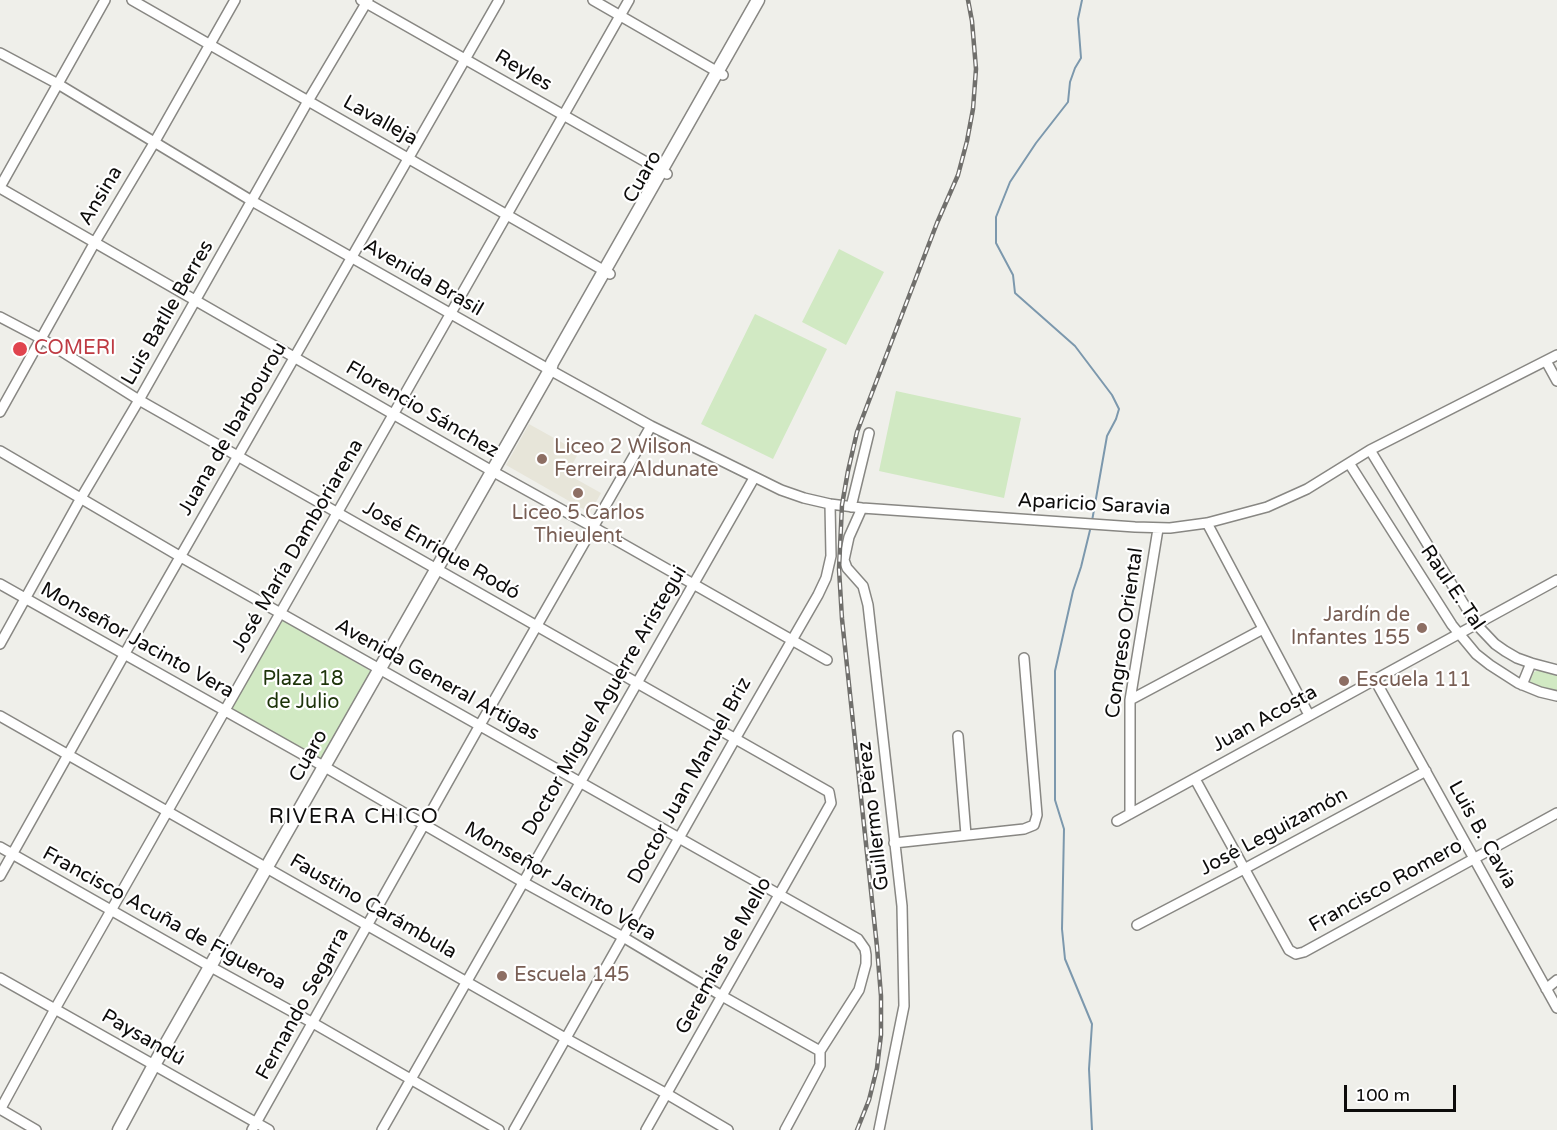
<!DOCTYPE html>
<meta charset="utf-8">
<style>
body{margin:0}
#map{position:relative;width:1557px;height:1130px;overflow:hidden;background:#efefea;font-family:"Varela Round",sans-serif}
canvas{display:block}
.scale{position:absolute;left:1344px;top:1085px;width:112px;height:27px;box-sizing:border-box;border:3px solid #0d0c0b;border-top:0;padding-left:8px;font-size:18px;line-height:21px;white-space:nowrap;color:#0d0c0b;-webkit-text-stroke:4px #fff;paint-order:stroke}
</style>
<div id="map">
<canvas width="1557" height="1130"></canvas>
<div class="scale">100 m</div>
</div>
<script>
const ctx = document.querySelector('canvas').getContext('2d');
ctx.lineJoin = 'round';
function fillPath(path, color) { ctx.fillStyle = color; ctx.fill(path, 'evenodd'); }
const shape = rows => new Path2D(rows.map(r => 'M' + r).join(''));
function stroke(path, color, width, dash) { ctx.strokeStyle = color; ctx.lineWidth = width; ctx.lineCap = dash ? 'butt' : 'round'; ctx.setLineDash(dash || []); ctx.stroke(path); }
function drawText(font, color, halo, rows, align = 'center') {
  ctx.font = font + ' "Varela Round",sans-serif'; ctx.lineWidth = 4.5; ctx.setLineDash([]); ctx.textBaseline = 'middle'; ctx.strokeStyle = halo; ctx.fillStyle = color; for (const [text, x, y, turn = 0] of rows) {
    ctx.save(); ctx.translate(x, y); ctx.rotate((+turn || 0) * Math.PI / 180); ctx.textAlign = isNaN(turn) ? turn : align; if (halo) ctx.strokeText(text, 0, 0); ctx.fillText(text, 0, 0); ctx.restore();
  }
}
const built = shape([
 [529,424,579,452,567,474,601,493,590,513,506,465]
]);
const green = shape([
 [839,249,884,272,846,345,802,322],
 [755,314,827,349,773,459,701,424],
 [896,391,1021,418,1004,498,879,471],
 [283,620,374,673,322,762,231,710],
 [1539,670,1557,676,1557,691,1548,690,1534,686,1530,681,1534,672]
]);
const stream = shape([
 [1082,0,1078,19,1081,58,1075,68,1070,82,1068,102,1036,143,1010,182,996,217,996,243,1013,275,1015,293,1075,346,1112,395,1119,409,1116,419,1107,436,1092,521],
 [1091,526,1081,567,1073,591,1055,671,1055,800,1064,829,1062,929,1065,959,1092,1024,1089,1069,1092,1130]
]);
const street = shape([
 [132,0,610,274],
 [361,0,667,174],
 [593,0,723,75],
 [0,53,58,84,252,201,550,370,651,426,781,490,804,498,830,504,862,508,1135,527,1170,528,1207,523,1267,507,1307,489,1370,450,1557,355],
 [0,187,105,0],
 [0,188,492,471,593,527,827,660],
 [0,317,42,339,139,400,829,792,831,803,646,1130],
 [1546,361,1557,381],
 [0,412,95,242,154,143,235,0],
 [1370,450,1476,624,1495,644,1505,651,1517,658,1531,663,1557,670],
 [0,451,181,557,858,939,865,949,866,955,866,964,859,990,820,1051,820,1065,785,1130],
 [1349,463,1452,625,1476,654,1490,665,1518,683,1540,692,1557,696],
 [851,507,869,433],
 [862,508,849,537,844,560,847,568,863,586,868,605,902,906,904,1006,879,1130],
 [1207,523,1309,715],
 [0,584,325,767,523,882,623,937,722,996,820,1051],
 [0,644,81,498,139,400,308,101,368,0],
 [1375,680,1557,1008],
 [1522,685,1531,663],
 [1130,700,1263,629],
 [0,716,565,1038,667,1094,728,1130],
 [958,736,966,835],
 [1195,779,1289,950,1296,954,1304,952,1557,813],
 [1130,814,1130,700,1158,529],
 [1117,821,1557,580],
 [894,843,1024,829,1034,825,1037,815,1024,658],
 [0,847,211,967,313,1023,499,1130],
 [0,876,124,655,499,0],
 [1137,925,1244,869,1426,771],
 [0,978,269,1130],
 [1546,989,1557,980],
 [0,1109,36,1130],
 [0,1110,55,1009,629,0],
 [252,1130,480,725,651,426],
 [382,1130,754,478],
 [514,1130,735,739,818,595,826,578,831,556,830,504]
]);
const secondary = shape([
 [119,1130,154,1065,550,370,552,363,758,0]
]);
const rail = shape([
 [857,1130,869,1100,877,1068,881,1035,881,996,877,947,842,619,839,569,842,505,848,471,857,432,937,223,958,175,967,141,973,109,976,69,972,21,968,0]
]);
const markers = [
 [20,349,8,"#e0444e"],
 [542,459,6,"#8d6e63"],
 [578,493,6,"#8d6e63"],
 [1422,628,6,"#8d6e63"],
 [1344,681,6,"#8d6e63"],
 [502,976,6,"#8d6e63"]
];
const streetNames = [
 ["Reyles",523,71,30],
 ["Lavalleja",380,121,29],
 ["Cuaro",643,177,-60],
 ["Ansina",101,196,-59],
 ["Avenida Brasil",423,278,30],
 ["Luis Batlle Berres",168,313,-60],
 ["Florencio Sánchez",422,410,30],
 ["Juana de Ibarbourou",233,429,-60],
 ["Aparicio Saravia",1094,505,3],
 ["José María Damboriarena",298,546,-60],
 ["José Enrique Rodó",441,551,30],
 ["Raul E. Tal",1452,588,56],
 ["Congreso Oriental",1125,633,-82],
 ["Monseñor Jacinto Vera",137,641,29],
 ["Avenida General Artigas",437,680,29],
 ["Doctor Miguel Aguerre Aristegui",605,701,-60],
 ["Juan Acosta",1265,719,-29],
 ["Cuaro",309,756,-60],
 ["Doctor Juan Manuel Briz",690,781,-61],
 ["Guillermo Pérez",874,816,-97],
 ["José Leguizamón",1274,832,-28],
 ["Luis B. Cavia",1482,835,61],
 ["Monseñor Jacinto Vera",560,882,30],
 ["Francisco Romero",1386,886,-29],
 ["Faustino Carámbula",373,907,30],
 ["Francisco Acuña de Figueroa",164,919,29],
 ["Geremias de Mello",724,956,-61],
 ["Fernando Segarra",303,1004,-61],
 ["Paysandú",143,1038,30]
];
const healthNames = [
 ["COMERI",34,349]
];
const educationNames = [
 ["Liceo 2 Wilson",554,448],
 ["Ferreira Aldunate",554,471],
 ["Liceo 5 Carlos",578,514,"center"],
 ["Thieulent",578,537,"center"],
 ["Jardín de",1410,616,"right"],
 ["Infantes 155",1410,639,"right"],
 ["Escuela 111",1356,681],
 ["Escuela 145",514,976]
];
const parkNames = [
 ["Plaza 18",303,680],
 ["de Julio",303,703]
];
const neighbourhoodNames = [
 ["RIVERA CHICO",354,817]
];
fillPath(built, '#e7e5d9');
fillPath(green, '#d1e9c3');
stroke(stream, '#7c98ad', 2);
stroke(street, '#888783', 12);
stroke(secondary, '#888783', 15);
stroke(street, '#fff', 9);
stroke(secondary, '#fff', 12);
stroke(rail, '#706f6c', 4.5);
stroke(rail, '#fff', 2, [7]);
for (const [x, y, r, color] of markers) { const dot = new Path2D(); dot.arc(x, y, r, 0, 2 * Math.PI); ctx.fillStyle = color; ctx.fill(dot); stroke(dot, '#fff', 2); }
drawText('20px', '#0d0c0b', '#fff', streetNames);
drawText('20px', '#be3a42', '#fff', healthNames, 'left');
drawText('20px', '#785e54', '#fff', educationNames, 'left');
drawText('20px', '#1d340a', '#fff', parkNames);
ctx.letterSpacing = '1.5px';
drawText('21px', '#0d0c0b', '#fff', neighbourhoodNames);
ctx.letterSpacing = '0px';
</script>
